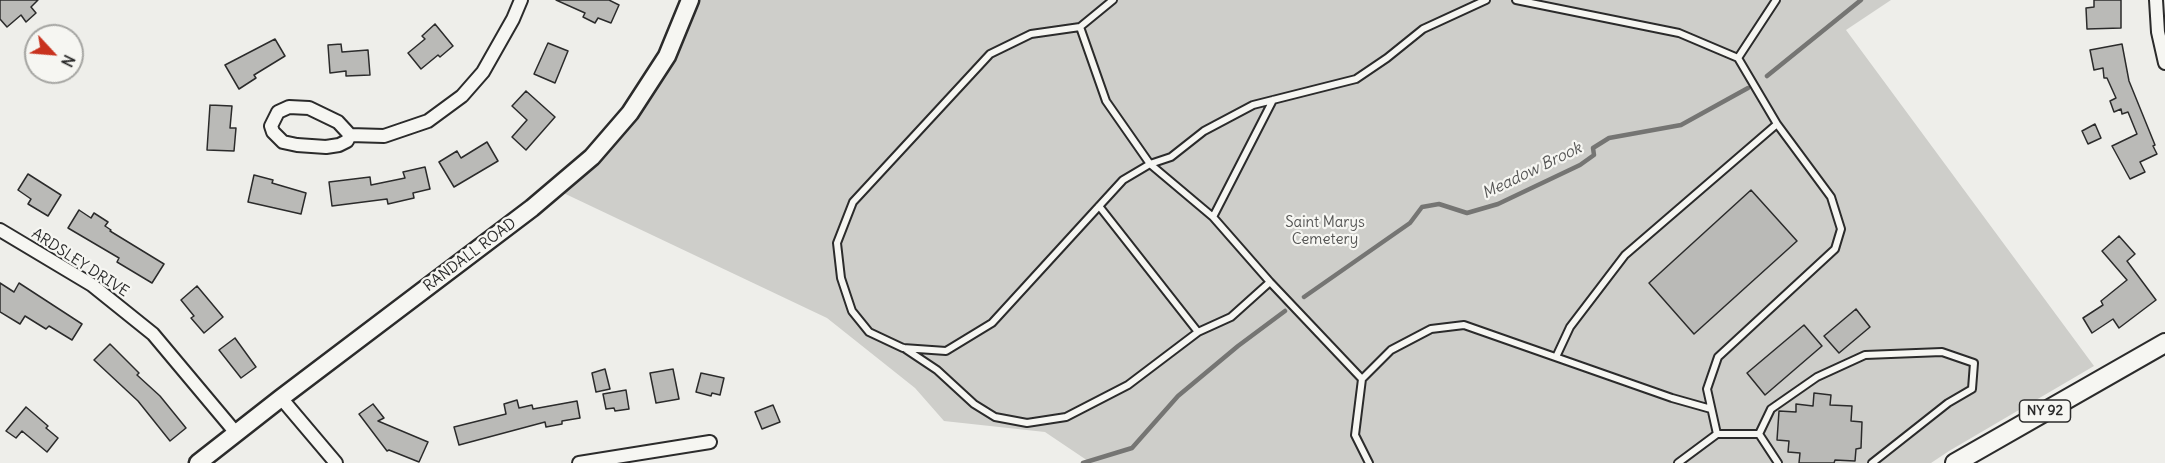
<!DOCTYPE html>
<style>
body{margin:0}
#map{position:relative;width:2165px;height:463px;overflow:hidden;background:#eeeeea;font-family:Delius,sans-serif}
canvas{display:block}
.north{position:absolute;left:24px;top:24px;width:60px;height:60px;box-sizing:border-box;background:#f6f6f2;border:2px solid #a5a5a2;border-radius:50%;rotate:116deg;font-size:16px;font-weight:700;line-height:24px;text-align:center;color:#2b2b2b}
.north::after{content:'';display:block;margin:auto;width:21px;height:27px;background:#c8321e;clip-path:polygon(50% 0,100% 100%,50% 72%,0 100%)}
</style>
<div id="map">
<canvas width="2165" height="463"></canvas>
<div class="north">N</div>
</div>
<script>
const ctx = document.querySelector('canvas').getContext('2d');
ctx.lineJoin = 'round';
function fillPath(path, color) { ctx.fillStyle = color; ctx.fill(path, 'evenodd'); }
const shape = rows => new Path2D(rows.map(r => 'M' + r).join(''));
function stroke(path, color, width, dash) { ctx.strokeStyle = color; ctx.lineWidth = width; ctx.lineCap = dash ? 'butt' : 'round'; ctx.setLineDash(dash || []); ctx.stroke(path); }
function drawText(font, color, halo, rows, align = 'center') {
  ctx.font = font + ' Delius,sans-serif'; ctx.lineWidth = 4.5; ctx.setLineDash([]); ctx.textBaseline = 'middle'; ctx.strokeStyle = halo; ctx.fillStyle = color; for (const [text, x, y, turn = 0] of rows) {
    ctx.save(); ctx.translate(x, y); ctx.rotate((+turn || 0) * Math.PI / 180); ctx.textAlign = isNaN(turn) ? turn : align; if (halo) ctx.strokeText(text, 0, 0); ctx.fillText(text, 0, 0); ctx.restore();
  }
}
const green = shape([
 [690,0,1891,0,1846,30,2094,366,1949,451,1931,463,1091,463,1045,432,944,421,915,388,827,318,555,189,630,113]
]);
const stream = shape([
 [1767,76,1861,0],
 [1304,297,1410,223,1422,207,1439,204,1467,213,1498,204,1580,165,1594,155,1593,148,1609,138,1681,125,1748,88],
 [1083,463,1132,448,1178,396,1238,346,1285,311]
]);
const building = shape([
 [0,0,38,0,31,7,36,13,26,22,21,15,7,27,0,19,0,0],
 [556,0,609,0,619,5,611,23,598,18,595,23,583,17,585,13,556,0],
 [2094,0,2121,0,2121,28,2087,29,2086,8,2094,7,2094,0],
 [435,24,453,46,440,57,438,55,421,69,408,53,425,39,422,36,435,24],
 [275,39,285,56,254,75,256,78,239,89,225,65,275,39],
 [548,43,568,51,555,83,534,74,548,43],
 [341,44,342,52,368,50,370,75,346,76,346,71,330,73,328,45,341,44],
 [2122,44,2129,81,2155,145,2153,146,2157,154,2140,162,2145,172,2130,179,2112,146,2137,134,2128,112,2122,114,2121,109,2114,112,2110,101,2116,98,2107,78,2104,78,2103,68,2094,70,2090,50,2122,44],
 [526,91,555,117,526,150,512,137,527,120,512,106,526,91],
 [210,105,232,106,230,128,236,128,234,151,207,150,210,105],
 [2095,124,2101,138,2088,144,2082,131,2095,124],
 [487,142,498,161,454,187,439,162,457,151,461,158,487,142],
 [425,167,430,189,413,193,414,198,388,204,387,199,332,206,329,182,370,177,371,185,405,178,403,172,425,167],
 [28,174,61,195,48,216,28,204,31,199,18,190,28,174],
 [254,175,273,180,272,183,306,193,301,214,248,202,254,175],
 [1751,190,1797,241,1694,334,1649,283,1751,190],
 [79,210,91,218,94,213,108,222,105,226,111,230,110,231,164,264,152,283,117,262,119,258,68,228,79,210],
 [2119,236,2135,254,2127,261,2156,300,2119,328,2113,319,2092,333,2083,318,2103,305,2101,301,2127,280,2102,251,2119,236],
 [0,283,14,292,19,283,82,324,72,340,49,326,46,329,25,316,20,324,0,312,0,283],
 [197,286,223,317,204,333,191,318,194,316,181,300,197,286],
 [1856,309,1870,327,1839,353,1824,336,1856,309],
 [1804,325,1822,346,1765,395,1747,373,1804,325],
 [235,338,256,367,241,378,219,350,235,338],
 [110,344,139,373,137,375,160,396,186,428,170,441,138,401,94,360,110,344],
 [605,369,610,389,596,392,592,373,605,369],
 [673,369,679,399,656,403,650,373,673,369],
 [701,373,724,378,720,395,712,393,711,396,696,392,701,373],
 [626,390,629,409,615,411,614,408,606,409,603,394,626,390],
 [1814,393,1831,395,1830,405,1852,406,1851,421,1862,422,1861,448,1856,449,1855,461,1835,460,1834,463,1799,463,1800,453,1788,452,1789,441,1777,440,1779,411,1796,412,1796,404,1813,406,1814,393],
 [517,400,519,408,532,405,533,409,577,401,580,418,562,421,562,424,546,427,545,422,459,445,454,427,506,414,504,404,517,400],
 [373,404,384,418,378,421,428,442,419,462,389,450,387,451,359,414,373,404],
 [773,405,780,422,762,429,755,412,773,405],
 [26,407,48,426,46,428,58,438,47,452,22,431,16,438,6,431,26,407]
]);
const lane = shape([
 [1516,0,1679,33,1738,58,1777,124],
 [1080,27,1113,0],
 [1738,58,1776,0],
 [1099,206,1198,332],
 [1213,217,1273,100],
 [904,348,937,370,974,404,995,417,1027,423,1066,417,1128,385,1198,332,1231,317,1270,282],
 [1556,357,1570,327,1625,255,1777,124,1831,197,1841,229,1835,249,1718,357,1707,389,1717,434,1678,463],
 [1362,379,1270,282,1213,217,1150,164,1106,101,1080,27,1031,34,990,54,853,202,837,243,841,278,852,311,869,332,903,348,946,351,992,323,1123,180,1150,164,1171,157,1204,131,1253,105,1356,79,1387,58,1423,29,1486,0],
 [1717,434,1759,434],
 [1759,434,1771,409,1817,377,1865,355,1942,352,1974,363,1972,389,1948,403,1872,463],
 [1759,434,1778,463],
 [1369,463,1355,435,1362,379,1391,350,1431,329,1464,325,1672,398,1711,409]
]);
const street = shape([
 [2156,0,2158,32,2165,63],
 [289,107,309,108,338,122,350,135,347,141,339,145,326,147,297,145,283,142,273,132,271,126,278,112,289,107],
 [350,135,384,136,428,121,462,96,483,72,513,19,521,0],
 [0,230,92,285,153,334,236,433],
 [281,398,336,463],
 [579,463,710,442]
]);
const secondary = shape([
 [198,463,281,398,532,208,592,157,630,113,667,56,690,0]
]);
const primary = shape([
 [1955,463,2165,343]
]);
const shields = [
 [2045,411,51]
];
const shieldNames = [
 ["NY 92",2045,411]
];
const parkNames = [
 ["Saint Marys",1325,223],
 ["Cemetery",1325,240]
];
const streetNames = [
 ["RANDALL ROAD",470,255,-37],
 ["ARDSLEY DRIVE",80,263,33]
];
const waterNames = [
 ["Meadow Brook",1532,171,-26]
];
fillPath(green, '#cececa');
stroke(stream, '#757573', 4.5);
fillPath(building, '#babab7');
stroke(building, '#2b2b2b', 1.5);
stroke(lane, '#2b2b2b', 10);
stroke(street, '#2b2b2b', 16);
stroke(secondary, '#2b2b2b', 21);
stroke(primary, '#2b2b2b', 22);
stroke(lane, '#f6f6f2', 6);
stroke(street, '#f6f6f2', 12);
stroke(secondary, '#f6f6f2', 16);
stroke(primary, '#f6f6f2', 18);
for (const [x, y, w] of shields) { const box = new Path2D(); box.roundRect(x - w / 2, y - 11, w, 22, 4.5); ctx.fillStyle = '#f6f6f2'; ctx.fill(box); stroke(box, '#2b2b2b', 1.5); }
drawText('bold 14px', '#2b2b2b', null, shieldNames);
drawText('15px', '#545453', '#f6f6f2', parkNames);
drawText('15px', '#2b2b2b', '#f6f6f2', streetNames);
drawText('italic 16px', '#565655', '#f6f6f2', waterNames);
</script>
